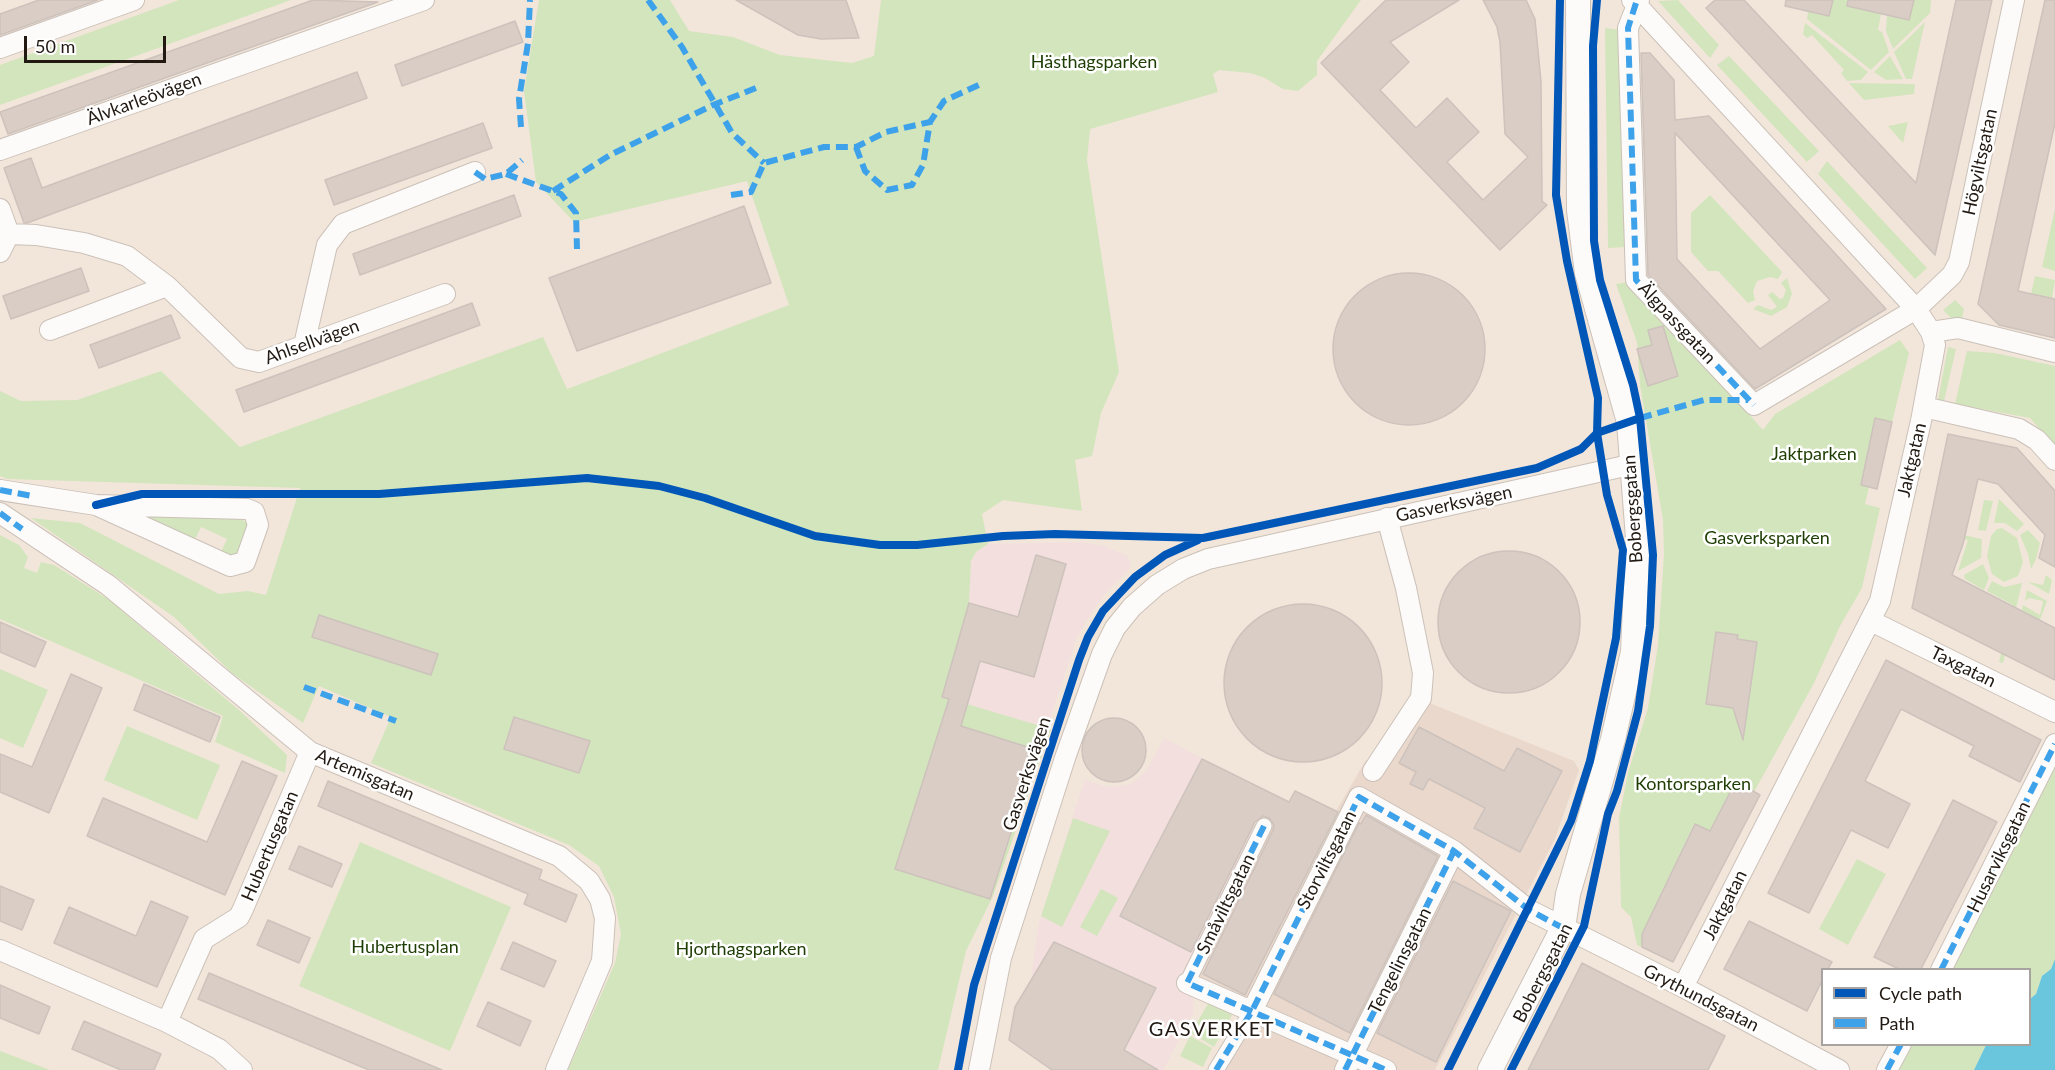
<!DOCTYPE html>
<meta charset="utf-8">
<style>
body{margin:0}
#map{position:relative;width:2055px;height:1070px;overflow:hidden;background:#f2e6db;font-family:Lato,sans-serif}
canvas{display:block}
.legend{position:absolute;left:1821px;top:968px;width:210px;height:78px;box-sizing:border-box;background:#fff;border:2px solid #a6a3a0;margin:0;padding:8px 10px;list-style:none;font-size:18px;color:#211912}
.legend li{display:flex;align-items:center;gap:12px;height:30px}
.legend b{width:30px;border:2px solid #a6a3a0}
.scale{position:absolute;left:24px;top:36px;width:142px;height:27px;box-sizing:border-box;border:3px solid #211912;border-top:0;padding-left:8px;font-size:18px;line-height:21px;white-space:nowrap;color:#211912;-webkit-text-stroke:4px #fff;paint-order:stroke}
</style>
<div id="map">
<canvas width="2055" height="1070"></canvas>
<ul class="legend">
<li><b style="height:8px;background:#0057b8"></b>Cycle path</li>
<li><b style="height:8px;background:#3ea2ea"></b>Path</li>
</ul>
<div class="scale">50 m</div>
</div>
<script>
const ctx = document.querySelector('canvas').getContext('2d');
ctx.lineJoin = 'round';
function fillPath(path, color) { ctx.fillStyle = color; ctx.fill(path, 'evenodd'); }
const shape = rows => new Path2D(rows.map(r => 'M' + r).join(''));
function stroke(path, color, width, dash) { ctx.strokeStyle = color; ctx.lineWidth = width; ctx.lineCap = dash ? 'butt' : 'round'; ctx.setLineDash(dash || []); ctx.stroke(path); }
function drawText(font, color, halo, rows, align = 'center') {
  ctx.font = font + ' Lato,sans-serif'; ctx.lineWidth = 5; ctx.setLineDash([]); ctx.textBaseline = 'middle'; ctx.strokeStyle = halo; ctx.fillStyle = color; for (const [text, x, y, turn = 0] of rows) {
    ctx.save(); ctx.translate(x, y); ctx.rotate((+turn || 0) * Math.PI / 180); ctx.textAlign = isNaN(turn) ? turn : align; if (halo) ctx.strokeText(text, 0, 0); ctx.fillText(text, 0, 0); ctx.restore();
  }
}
const commercial = shape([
 [1417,698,1574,761,1579,770,1555,839,1435,1070,1211,1070,1241,1017,1194,975,1266,824,1258,820,1271,795,1289,802,1295,791,1336,811,1366,760,1374,764]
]);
const education = shape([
 [1080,542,1104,546,1126,555,1131,563,1128,571,1109,589,1095,608,1077,637,1050,719,1051,729,942,697,969,604,971,561,976,552,988,544],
 [1164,738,1271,795,1254,826,1263,830,1194,975,1193,1014,1163,1070,1055,1070,1009,1040,1015,1007,1031,979,1038,926,1075,809,1085,780,1107,787,1129,785,1146,771]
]);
const green = shape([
 [179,0,291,0,0,105,0,65],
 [539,0,670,0,689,31,733,37,780,55,852,63,874,56,881,0,1361,0,1317,61,1317,75,1298,91,1283,89,1265,78,1250,73,1219,70,1213,74,1218,92,1090,129,1087,160,1119,372,1101,413,1092,456,1075,460,1082,511,1003,500,982,514,988,544,976,552,971,561,969,603,943,697,1051,729,993,896,966,951,938,1070,568,1070,615,963,621,934,614,897,599,866,569,845,371,763,391,717,319,686,303,723,233,674,174,617,31,518,80,523,219,594,248,591,266,595,300,488,7,479,0,476,0,391,21,401,77,400,161,371,240,447,543,337,567,389,789,305,747,181,574,222,536,182,524,91],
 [1678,0,1719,45,1710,58,1658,1],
 [1833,0,1863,0,1873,8,1873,12,1881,14,1878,30,1882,32,1889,52,1871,70,1807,19,1808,12,1829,16],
 [1914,0,1931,0,1930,13,1893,49,1886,31,1887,15,1909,20],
 [1925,22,1912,79,1906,79,1894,52],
 [1805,23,1868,72,1861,80,1847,81,1841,73,1844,70,1812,35,1807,38,1803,34],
 [1605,28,1621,30,1626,247,1608,248],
 [1729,56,1819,151,1807,162,1717,65],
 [1890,56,1903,79,1886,80,1874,72],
 [1849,83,1915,84,1914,94,1864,100],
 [1908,122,1903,143,1888,126],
 [1827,161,1927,268,1915,279,1818,174],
 [1710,195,1782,272,1778,279,1770,277,1757,281,1753,292,1755,300,1748,303,1718,271,1708,271,1691,252,1691,213],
 [2055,209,2055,271,2042,267],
 [2035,276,2055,280,2052,298,2031,294],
 [1787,278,1792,294,1787,307,1771,316,1753,309,1758,305,1771,310,1777,307,1768,295,1772,292,1780,299,1783,298,1786,290,1781,283],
 [1628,282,1637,287,1763,430,1775,414,1900,340,1909,353,1892,422,1875,418,1861,484,1869,487,1865,504,1880,508,1862,588,1840,626,1814,683,1754,792,1736,781,1710,831,1694,824,1642,934,1642,947,1637,945,1631,917,1621,907,1619,818,1628,773,1648,708,1658,645,1664,554,1663,520,1640,385,1637,342,1616,284],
 [1955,300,1964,309,1961,324,1955,322,1943,310],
 [1948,347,1956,349,1944,401,1938,400],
 [1967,351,1995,353,2055,366,2055,447,2030,418,1955,404],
 [1999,499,2024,524,2017,531,2005,523,1994,523],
 [1984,500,1993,501,1986,531,1978,530],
 [125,511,234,514,247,523,249,534,242,552,233,556,221,552,227,539,201,527,194,541],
 [1930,528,1982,539,1981,558,1958,571,1968,540,1933,534],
 [2002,528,2017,538,2023,562,2018,576,2004,582,1992,574,1987,556,1991,536,1997,529],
 [2028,530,2040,543,2036,559,2031,569,2028,554,2020,535],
 [0,535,19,545,28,557,24,568,37,573,41,562,54,565,108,599,240,711,287,755,285,773,215,742,223,716,0,619],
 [1983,564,1989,578,1984,590,1965,579,1964,575],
 [2046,575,2052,580,2049,594,2028,582,2043,585],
 [1992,581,2004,587,2022,583,2003,663,1999,662,2013,605,1987,591],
 [2027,590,2047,601,2040,620,2021,614,2023,605,2040,615,2043,601,2029,598,2025,601],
 [0,669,48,690,23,748,0,738],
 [127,726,220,765,197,820,104,780],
 [2055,769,2055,959,2051,969,2042,976,2036,994,2030,999,2030,970,1947,970],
 [1073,818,1110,831,1062,927,1041,916],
 [360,842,511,907,450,1051,299,986],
 [1857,859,1886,874,1848,945,1819,929],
 [1101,889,1118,898,1097,936,1080,927],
 [1209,1002,1232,1015,1214,1047,1191,1033],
 [1190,1036,1212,1048,1203,1067,1180,1056],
 [1907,1045,1986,1045,1974,1070,1893,1070],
 [0,1051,50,1070,0,1070]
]);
const water = shape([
 [2055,959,2055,1070,1974,1070,1986,1045,2030,1044,2030,999,2036,994,2042,976,2051,969]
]);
const building = shape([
 [39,0,98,0,0,35,0,14,39,0],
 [313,0,378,2,8,134,0,112,313,0],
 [736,0,846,0,859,38,821,39,798,35,736,0],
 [1386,0,1459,0,1390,42,1409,62,1380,90,1416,128,1447,98,1479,132,1447,162,1483,200,1528,157,1505,134,1500,42,1497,27,1483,0,1526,0,1535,19,1541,82,1542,201,1547,205,1500,250,1321,63,1386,0],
 [1715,0,1744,0,1916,183,1956,0,1992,0,1935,255,1706,8,1715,0],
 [1786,0,1833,0,1829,16,1785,6,1786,0],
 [1848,0,1914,0,1909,20,1847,6,1848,0],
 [2045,0,2055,0,2055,123,2018,291,2055,299,2055,338,1999,325,1978,304,2045,0],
 [515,21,523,42,402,86,395,65,515,21],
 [1641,53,1650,53,1674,80,1675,120,1709,116,1886,309,1755,389,1648,275,1641,53],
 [1675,133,1830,300,1760,349,1677,259,1675,133],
 [357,72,367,98,27,223,24,223,4,168,31,158,42,188,357,72],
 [483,123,492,148,334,205,325,180,483,123],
 [514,195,521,216,360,275,353,254,514,195],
 [744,206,771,283,577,351,549,278,744,206],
 [81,268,89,291,11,319,3,296,81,268],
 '1333 349a76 76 0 1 1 152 0a76 76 0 1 1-152 0Z',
 [472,303,480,325,244,412,236,390,472,303],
 [171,315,180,338,99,368,90,345,171,315],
 [1663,326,1678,376,1648,386,1637,349,1652,345,1648,330,1663,326],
 [1875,418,1892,422,1877,489,1861,485,1875,418],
 [1948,434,2017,448,2055,491,2055,567,2039,558,2045,535,1998,484,1978,479,1963,544,1952,575,2055,628,2055,680,1912,608,1948,434],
 '1438 622a71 71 0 1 1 142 0a71 71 0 1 1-142 0Z',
 [1036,555,1066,564,1034,677,980,661,961,726,1037,750,990,899,895,869,949,699,942,697,969,603,1018,617,1036,555],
 '1224 683a79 79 0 1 1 158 0a79 79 0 1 1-158 0Z',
 [319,615,438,654,431,675,312,637,319,615],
 [0,622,46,642,35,667,0,652,0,622],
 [1716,632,1738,635,1737,639,1757,642,1743,740,1733,708,1706,704,1716,632],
 [1886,660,2041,740,2020,782,1969,756,1974,746,1901,709,1865,781,1910,804,1888,848,1851,830,1809,913,1768,893,1886,660],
 [71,674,102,688,49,813,0,792,0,754,32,767,71,674],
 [144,684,220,717,210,742,134,710,144,684],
 [514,717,590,741,579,773,504,749,514,717],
 '1082 750a32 32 0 1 1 64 0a32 32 0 1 1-64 0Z',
 [1419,727,1504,771,1517,748,1562,771,1520,852,1474,828,1485,808,1429,779,1423,790,1410,784,1416,772,1399,763,1419,727],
 [1202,759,1289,802,1295,791,1338,812,1245,995,1203,974,1273,830,1274,825,1269,818,1263,816,1255,822,1191,952,1120,916,1202,759],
 [242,761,277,776,225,895,87,836,103,798,207,842,242,761],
 [328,781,542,870,539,879,577,895,566,922,524,904,528,894,318,806,328,781],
 [1736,781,1760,795,1673,962,1642,947,1642,934,1695,824,1710,831,1736,781],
 [1953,800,1997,822,1921,969,1899,969,1874,957,1953,800],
 [1366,815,1438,856,1350,1033,1274,994,1359,823,1361,824,1366,815],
 [299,846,342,864,332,887,289,869,299,846],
 [1453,881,1511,911,1436,1062,1377,1033,1453,881],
 [0,886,34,900,22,930,0,921,0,886],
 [151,901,188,917,157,987,54,943,69,907,136,936,151,901],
 [268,920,310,938,299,963,257,945,268,920],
 [1749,921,1832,962,1828,969,1822,969,1822,981,1807,1011,1724,969,1749,921],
 [513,942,556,961,544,987,501,969,513,942],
 [1054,942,1156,988,1124,1050,1158,1070,1052,1070,1009,1040,1015,1007,1054,942],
 [1582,963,1725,1036,1708,1070,1528,1070,1582,963],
 [209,973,442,1070,369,1070,198,999,209,973],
 [0,985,50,1007,39,1034,0,1018,0,985],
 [488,1002,531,1021,520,1046,477,1026,488,1002],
 [84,1021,161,1054,154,1070,121,1070,72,1049,84,1021]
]);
const pedestrian = shape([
 [1187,983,1264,826],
 [1216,1070,1252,1011]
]);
const minor = shape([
 [1632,0,1916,309,1931,332,1935,345,1921,421,1880,601,1683,987],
 [1639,0,1628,28,1636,280,1754,405,1916,309,1952,275,1959,262,2014,0],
 [0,48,134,0],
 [0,150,424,0],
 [0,209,9,234,0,252],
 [9,234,36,235,84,243,127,256,167,286,241,358,259,362,445,294],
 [50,330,167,286],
 [1931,332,1958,328,2055,352],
 [304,345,327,245,343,224,475,172],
 [1924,407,2019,429,2037,440,2055,460],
 [0,490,96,505,247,509,254,512,258,525,245,562,230,566,96,505],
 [0,513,108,585,310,752,559,856,589,881,600,899,605,918,602,961,556,1070],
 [1871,621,2055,712],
 [1373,771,1421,698,1423,673,1406,588,1387,518],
 [0,950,167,1022,219,1049,242,1070],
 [1941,970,2055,744],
 [1187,983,1386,1070],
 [1252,1011,1359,797,1454,851,1529,910,1683,987,1839,1070],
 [167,1022,204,939,239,917,243,909,310,752],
 [979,1070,1001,958,1065,758,1102,654,1115,628,1132,607,1157,585,1183,569,1208,559,1634,464],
 [1345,1070,1454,851],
 [1887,1070,1901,1044]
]);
const tertiary = shape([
 [1490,1070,1563,928,1568,894,1613,739,1633,652,1638,538,1629,422,1587,273,1579,210,1578,0]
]);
const quiet = shape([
 [648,0,682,47,732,133,764,163],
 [1636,3,1628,28,1636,280,1754,405],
 [521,127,519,99,528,43,530,0],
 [856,147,865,171,887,190,912,185,923,165,930,122,944,101,983,83],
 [475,172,485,179,506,174,522,160],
 [506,174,561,194,576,213,577,249],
 [553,191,610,155,713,105,756,88],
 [731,195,751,192,764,163,824,147,856,147,886,132,930,122],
 [1640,418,1704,400,1748,400],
 [0,490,32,496],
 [0,513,22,529],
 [304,687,396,721],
 [1264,826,1187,983,1386,1070],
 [1941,970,2055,744],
 [1216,1070,1252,1011,1359,797,1454,851,1529,910,1563,928],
 [1345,1070,1454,851],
 [1887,1070,1901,1044]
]);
const cycleway = shape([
 [96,505,142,494,379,494,587,478,659,486,705,498,815,536,880,545,917,545,1003,536,1055,534,1203,538,1537,468,1581,449,1597,433,1640,418],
 [958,1070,974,985,1079,660,1088,637,1103,611,1135,577,1165,555,1198,540],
 [1448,1070,1571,821,1590,761,1616,638,1623,550,1607,495,1597,433,1598,398,1567,261,1556,195,1560,0],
 [1511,1070,1584,926,1608,814,1617,791,1638,711,1650,626,1653,555,1640,418,1633,385,1600,280,1594,241,1593,46,1597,0]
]);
const parkNames = [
 ["Hästhagsparken",1094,62],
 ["Jaktparken",1814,454],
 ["Gasverksparken",1767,538],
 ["Kontorsparken",1693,784],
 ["Hubertusplan",405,947],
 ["Hjorthagsparken",741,949]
];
const streetNames = [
 ["Älvkarleövägen",144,99,-20],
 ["Högviltsgatan",1980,162,-78],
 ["Älgpassgatan",1677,323,47],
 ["Ahlsellvägen",312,342,-20],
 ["Jaktgatan",1912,460,-77],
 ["Gasverksvägen",1454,504,-12],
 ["Bobergsgatan",1633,509,-94],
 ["Taxgatan",1963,667,26],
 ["Gasverksvägen",1027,774,-72],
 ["Artemisgatan",365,775,23],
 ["Hubertusgatan",270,846,-67],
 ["Husarviksgatan",1999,857,-64],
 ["Storviltsgatan",1327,860,-63],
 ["Småviltsgatan",1226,904,-64],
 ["Jaktgatan",1725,905,-63],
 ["Tengelinsgatan",1400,961,-63],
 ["Bobergsgatan",1543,973,-63],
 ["Grythundsgatan",1701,998,27]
];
const neighbourhoodNames = [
 ["GASVERKET",1212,1030]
];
fillPath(commercial, '#ead8cc');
fillPath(education, '#f2dfde');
fillPath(green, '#d3e5bc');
fillPath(water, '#6ac6dc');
fillPath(building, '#d9cdc6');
stroke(building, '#cdc2bc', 1.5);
stroke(pedestrian, '#cbc1b8', 17);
stroke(minor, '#cbc1b8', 22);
stroke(tertiary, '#cbc1b8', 26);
stroke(pedestrian, '#fdfbfa', 15);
stroke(minor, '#fdfbfa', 20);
stroke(tertiary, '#fdfbfa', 24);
stroke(quiet, '#3ea2ea', 6, [12, 6]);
stroke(cycleway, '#0057b8', 8);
drawText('18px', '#1d3d03', '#fff', parkNames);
drawText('18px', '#211912', '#fff', streetNames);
ctx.letterSpacing = '1.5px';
drawText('20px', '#211912', '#fff', neighbourhoodNames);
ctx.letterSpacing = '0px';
</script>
